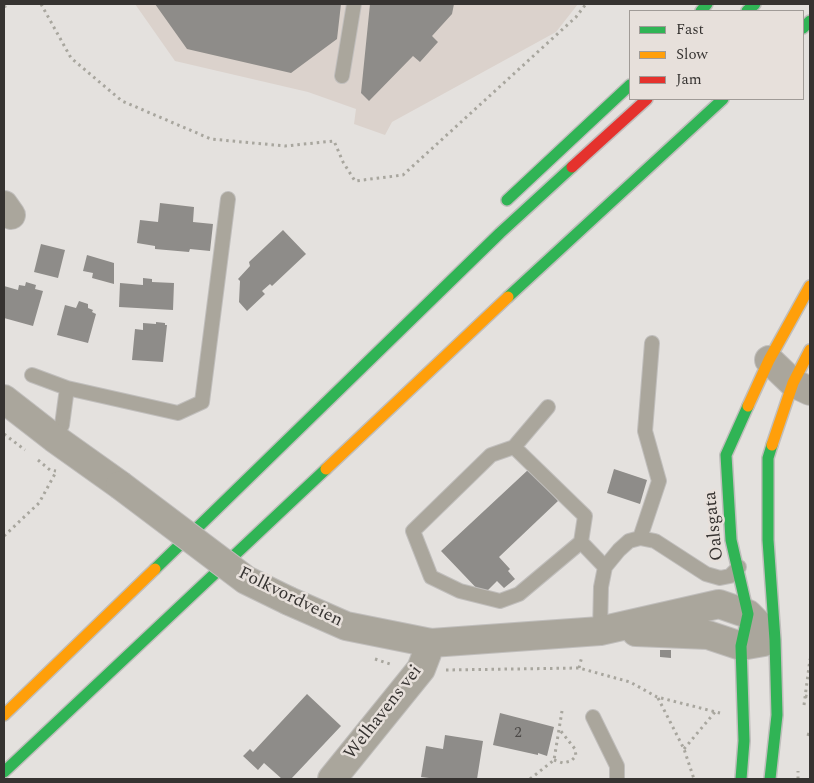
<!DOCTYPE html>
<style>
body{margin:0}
#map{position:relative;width:814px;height:783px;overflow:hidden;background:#e4e1de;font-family:Spectral,serif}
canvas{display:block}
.frame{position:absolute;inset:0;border:5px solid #363331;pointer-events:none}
.legend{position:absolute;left:629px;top:10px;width:175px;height:90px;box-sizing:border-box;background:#e7e0db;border:1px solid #a09b97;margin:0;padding:6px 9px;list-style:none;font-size:15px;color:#363331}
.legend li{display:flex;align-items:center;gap:10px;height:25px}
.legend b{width:25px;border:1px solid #a09b97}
</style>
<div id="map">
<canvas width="814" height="783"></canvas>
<div class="frame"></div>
<ul class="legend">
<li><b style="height:6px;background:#30b455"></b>Fast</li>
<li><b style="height:6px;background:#ff9f0a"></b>Slow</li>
<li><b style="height:6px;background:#e5322d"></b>Jam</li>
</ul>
</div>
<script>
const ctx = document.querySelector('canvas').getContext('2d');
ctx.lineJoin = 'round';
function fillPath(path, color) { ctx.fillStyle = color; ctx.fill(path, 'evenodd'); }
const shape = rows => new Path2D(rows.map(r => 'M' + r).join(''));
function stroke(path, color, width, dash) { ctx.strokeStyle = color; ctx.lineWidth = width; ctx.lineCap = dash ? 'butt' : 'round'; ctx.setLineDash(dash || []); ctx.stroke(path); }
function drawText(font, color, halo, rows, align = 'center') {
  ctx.font = font + ' Spectral,serif'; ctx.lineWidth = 5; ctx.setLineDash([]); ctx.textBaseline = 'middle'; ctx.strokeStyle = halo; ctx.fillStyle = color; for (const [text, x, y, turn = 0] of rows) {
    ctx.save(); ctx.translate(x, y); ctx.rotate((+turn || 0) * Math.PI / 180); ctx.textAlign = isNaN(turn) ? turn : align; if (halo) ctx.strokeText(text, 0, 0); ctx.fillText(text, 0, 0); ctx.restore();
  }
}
const built = shape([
 [135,4,578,4,556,32,392,122,385,135,354,124,356,109,308,92,175,61]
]);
const building = shape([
 [155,4,341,4,337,39,291,73,187,49],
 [370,4,454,4,452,14,432,36,438,42,420,62,413,56,369,101,361,93],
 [160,203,194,207,193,222,213,224,210,251,190,249,189,252,155,249,155,246,137,243,140,220,158,222],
 [283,230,306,254,272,286,270,284,262,291,265,294,247,311,239,302,240,281,238,279,250,266,249,262],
 [41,244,65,250,58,278,34,272],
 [87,255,114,263,114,284,92,278,93,273,83,271],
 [143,278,152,279,152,282,174,283,173,310,119,307,120,283,143,285],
 [26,282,36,285,35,289,43,291,33,326,4,318,4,286,18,290,19,285,25,286],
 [79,301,88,304,88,308,93,310,92,312,96,314,88,343,57,335,65,305,76,308],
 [156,322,165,323,165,325,167,325,163,362,132,360,135,329,143,330,143,323,156,324],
 [529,469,558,501,499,557,510,569,508,571,515,579,504,588,497,581,483,595,441,551],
 [614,469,647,480,640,504,607,493],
 [660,650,671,650,671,658,660,657],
 [307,694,341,726,291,779,282,779,264,763,258,770,243,756,250,749,253,752],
 [500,713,554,727,547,756,538,753,538,755,493,745],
 [445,735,483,741,477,779,437,779,421,777,426,746,443,749]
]);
const path = shape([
 [41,4,71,58,122,101,211,139,285,146,334,141,343,162,355,181,403,175,576,17,586,4],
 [4,7,9,4],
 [4,434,25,450],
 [38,460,50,470,56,471],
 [4,536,39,503,56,472],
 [375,659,393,665],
 [579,668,582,656],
 [446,670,579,668,630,682,657,697,720,713],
 [805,696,810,697],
 [658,698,684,749,694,779],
 [804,705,810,659],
 [807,734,810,735],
 [684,749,715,712],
 [554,760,563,763,571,761,576,756,575,749,560,730],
 [530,779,554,760,562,711],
 [798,779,798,771]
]);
const lane = shape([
 [342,76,354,4],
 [32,375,67,388,178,413,202,402,228,199],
 [54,438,62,425,67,388],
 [514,447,585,516,581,542,519,594,500,601,460,591,431,577,413,531,491,455,514,447],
 [514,447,548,407],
 [640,538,659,481,645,431,652,343],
 [581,542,605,567],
 [600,631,601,587,605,567,619,550,629,541,640,538,655,541,706,574,720,578,730,576,739,567],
 [593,717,617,766,617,779]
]);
const street = shape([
 [4,205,11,215],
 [769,360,793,383,810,391],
 [4,399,54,438,120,485],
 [289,601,346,626,431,643,600,631,719,604,748,614,763,629],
 [636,632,708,635,741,646,764,642],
 [332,779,421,669,431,643]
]);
const fast = shape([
 [701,11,707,4],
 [747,11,755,4],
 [803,28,810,21],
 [507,200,630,85],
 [508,297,723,99],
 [155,569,500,233,572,167],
 [4,772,326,469],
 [741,779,744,741,741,646,748,614,731,540,726,455,748,406],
 [770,779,777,715,775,640,768,540,768,458,772,445]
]);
const slow = shape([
 [748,406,769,360,810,286],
 [772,445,793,383,810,350],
 [326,469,508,297],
 [4,715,155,569]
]);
const jam = shape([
 [572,167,647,99]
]);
const streetBridge = shape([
 [120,485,246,580,289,601]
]);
const numberNames = [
 ["2",518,734]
];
const streetNames = [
 ["Oalsgata",715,526,-96],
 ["Folkvordveien",290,598,26],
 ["Welhavens vei",384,713,-52]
];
fillPath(built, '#dbd2cc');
fillPath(building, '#8e8c89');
stroke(lane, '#c0bebc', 16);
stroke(street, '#c0bebc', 30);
stroke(fast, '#c0bebc', 14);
stroke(slow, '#c0bebc', 14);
stroke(jam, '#c0bebc', 14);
stroke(path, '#a8a69e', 3, [2.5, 4]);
stroke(lane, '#aaa69c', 14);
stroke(street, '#aaa69c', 28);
stroke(fast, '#30b455', 11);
stroke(slow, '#ff9f0a', 11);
stroke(jam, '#e5322d', 11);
stroke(streetBridge, '#c0bebc', 30, []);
stroke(streetBridge, '#aaa69c', 28);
drawText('15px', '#4c4947', null, numberNames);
drawText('18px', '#363331', '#e7e0db', streetNames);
</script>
